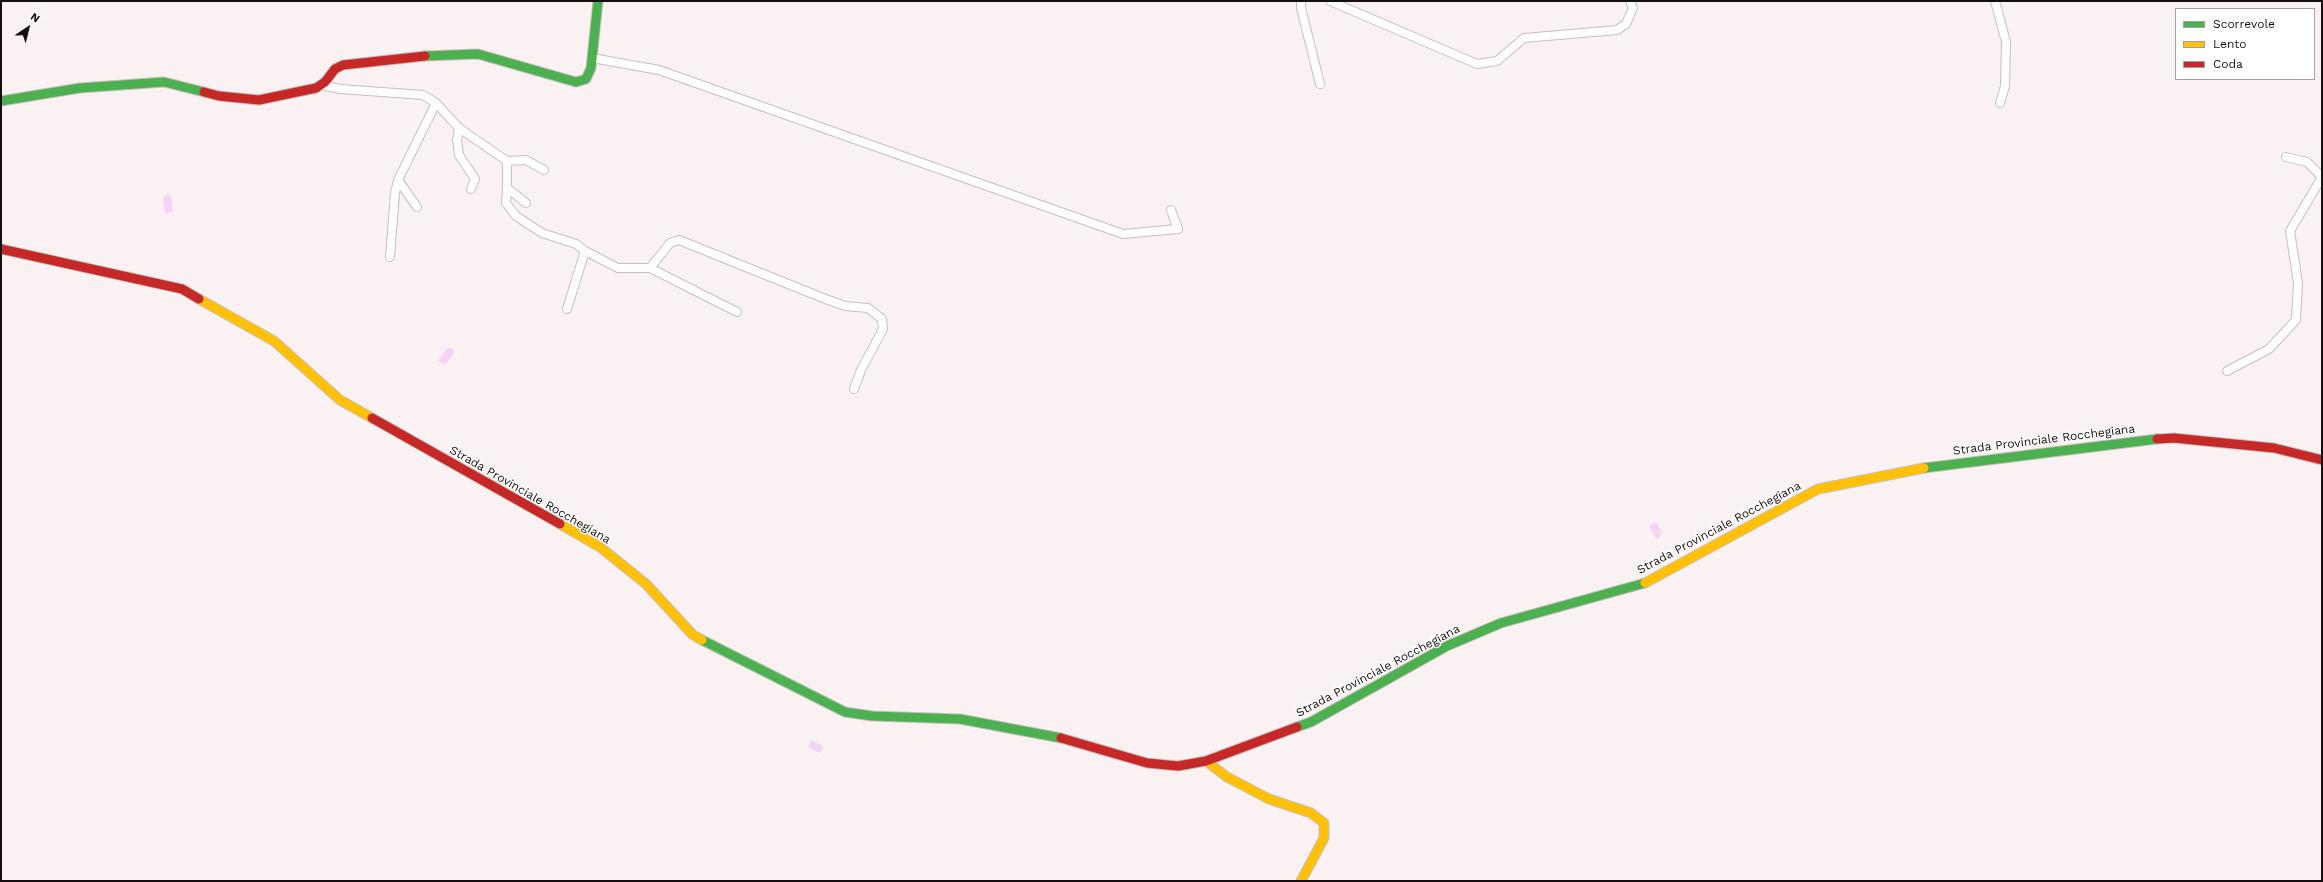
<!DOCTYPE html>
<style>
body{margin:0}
#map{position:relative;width:2323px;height:882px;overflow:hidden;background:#faf2f2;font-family:"Work Sans",sans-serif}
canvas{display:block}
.frame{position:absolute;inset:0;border:2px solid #160e0e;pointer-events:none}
.legend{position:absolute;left:2175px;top:8px;width:140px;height:72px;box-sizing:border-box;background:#fff;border:1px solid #a29f9f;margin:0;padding:5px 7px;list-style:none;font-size:12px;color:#160e0e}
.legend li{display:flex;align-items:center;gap:8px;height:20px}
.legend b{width:20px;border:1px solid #a29f9f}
.north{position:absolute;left:8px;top:8px;width:40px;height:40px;-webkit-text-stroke:3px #fff;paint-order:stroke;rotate:35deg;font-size:11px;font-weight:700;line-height:16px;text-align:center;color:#160e0e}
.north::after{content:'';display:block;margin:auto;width:14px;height:18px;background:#160e0e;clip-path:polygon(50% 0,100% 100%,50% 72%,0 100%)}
</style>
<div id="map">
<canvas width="2323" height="882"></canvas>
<div class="frame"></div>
<ul class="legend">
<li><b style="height:5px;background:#4caf50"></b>Scorrevole</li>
<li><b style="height:5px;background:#ffc107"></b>Lento</li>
<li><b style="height:5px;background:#c62828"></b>Coda</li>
</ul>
<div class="north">N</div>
</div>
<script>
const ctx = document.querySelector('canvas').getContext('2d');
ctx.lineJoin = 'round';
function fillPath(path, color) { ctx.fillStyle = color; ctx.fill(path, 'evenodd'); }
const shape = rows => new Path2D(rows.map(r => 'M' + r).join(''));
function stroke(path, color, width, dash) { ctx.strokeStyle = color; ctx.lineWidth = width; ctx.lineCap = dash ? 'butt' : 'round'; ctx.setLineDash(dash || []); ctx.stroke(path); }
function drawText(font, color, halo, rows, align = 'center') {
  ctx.font = font + ' "Work Sans",sans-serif'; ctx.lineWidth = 3; ctx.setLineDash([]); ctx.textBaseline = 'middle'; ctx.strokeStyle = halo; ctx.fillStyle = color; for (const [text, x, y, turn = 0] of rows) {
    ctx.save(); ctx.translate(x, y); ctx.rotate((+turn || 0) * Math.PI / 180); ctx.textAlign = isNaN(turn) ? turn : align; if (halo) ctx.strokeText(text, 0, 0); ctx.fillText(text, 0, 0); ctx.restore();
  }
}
const water = shape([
 [168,194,171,196,173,212,165,213,163,197],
 [447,348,452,348,454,353,445,365,438,361],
 [1656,522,1662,533,1659,538,1656,538,1649,526],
 [811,740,823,746,820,753,808,747]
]);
const street = shape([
 [1301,1,1301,8,1320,84],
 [1330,1,1477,64,1497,61,1524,38,1617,30,1626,24,1633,8,1630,1],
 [1995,1,2006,42,2005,86,2000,103],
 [592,58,659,70,1123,234,1178,229,1171,210],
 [321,85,340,89,423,95,436,103,459,128,507,161,526,160,544,170],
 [459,128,457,140,459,155,475,179,471,189],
 [2286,157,2307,162,2322,177],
 [507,161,507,188,526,203],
 [507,188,506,203,516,216,542,233,576,244,585,251,567,309],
 [417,207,398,180,436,103],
 [585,251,618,268,650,268,670,243,679,240,823,298,845,306,868,308,882,319,883,329,861,370,854,389],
 [390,257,395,193,398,180],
 [650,268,737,312],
 [2227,371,2269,349,2296,320,2298,283,2290,231,2322,177]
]);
const fast = shape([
 [425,56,478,54,576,82,586,79,591,68,598,1],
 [1,101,80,88,164,82,204,92],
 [1924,468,2157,439],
 [702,640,845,712,872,716,960,719,1061,738],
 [1297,727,1311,722,1447,646,1501,623,1645,583]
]);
const slow = shape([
 [199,299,274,341,340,400,372,418],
 [560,524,600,547,646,584,693,635,702,640],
 [1645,583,1818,489,1924,468],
 [1206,761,1227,777,1269,799,1311,813,1324,823,1324,838,1301,881]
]);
const jam = shape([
 [204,92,219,96,259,100,316,88,325,82,335,69,343,65,425,56],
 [1,249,182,289,199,299],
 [372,418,560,524],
 [2157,439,2174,438,2274,448,2322,460],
 [1061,738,1147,763,1178,766,1206,761,1297,727]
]);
const streetNames = [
 ["Strada Provinciale Rocchegiana",2044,440,-7],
 ["Strada Provinciale Rocchegiana",530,495,30],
 ["Strada Provinciale Rocchegiana",1719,528,-28],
 ["Strada Provinciale Rocchegiana",1378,671,-28]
];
fillPath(water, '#f4d3f6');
stroke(street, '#c7bfbf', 10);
stroke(fast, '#c7bfbf', 11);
stroke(slow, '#c7bfbf', 11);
stroke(jam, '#c7bfbf', 11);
stroke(street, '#fefdfd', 8);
stroke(fast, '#4caf50', 9);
stroke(slow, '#ffc107', 9);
stroke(jam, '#c62828', 9);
drawText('12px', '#160e0e', '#fff', streetNames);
</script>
